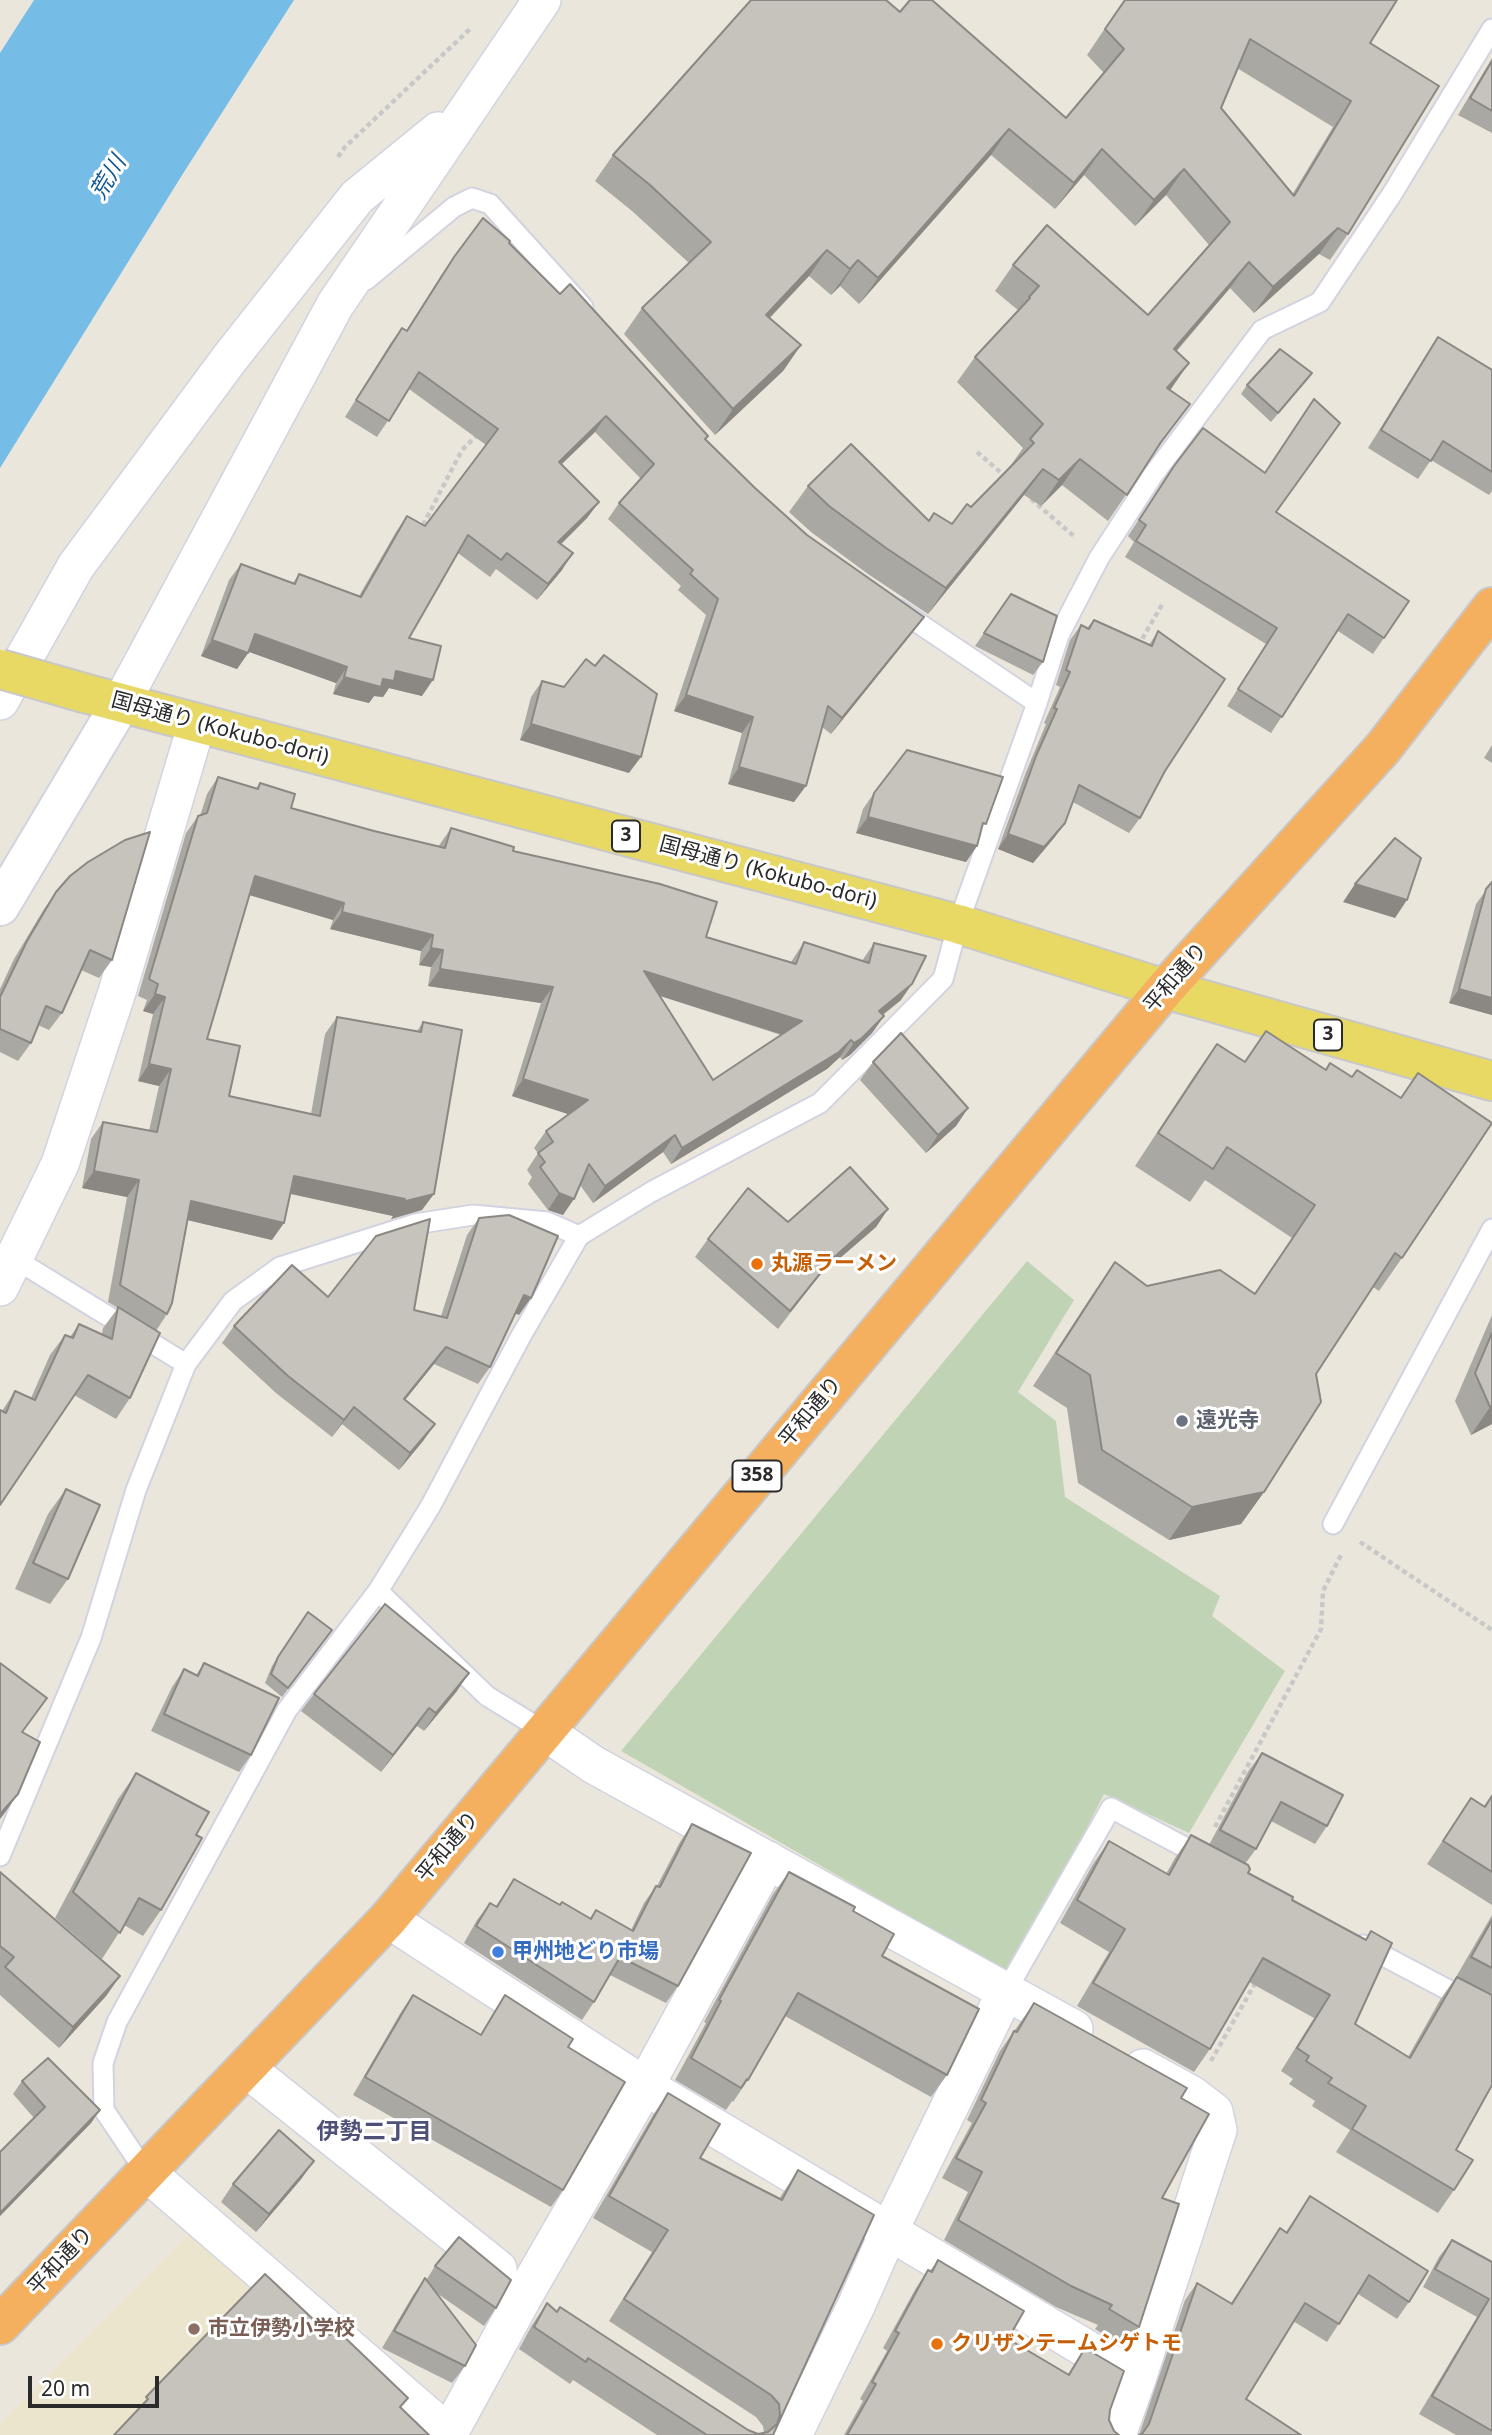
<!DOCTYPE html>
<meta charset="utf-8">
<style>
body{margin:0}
#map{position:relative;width:1492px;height:2435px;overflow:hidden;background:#ebe6dc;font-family:"Noto Sans",sans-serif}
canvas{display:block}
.scale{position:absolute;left:28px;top:2376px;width:131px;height:32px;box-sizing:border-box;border:4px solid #2a2a2a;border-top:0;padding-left:9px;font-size:21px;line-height:24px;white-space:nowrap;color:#2a2a2a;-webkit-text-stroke:5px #fff;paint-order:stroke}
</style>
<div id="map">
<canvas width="1492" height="2435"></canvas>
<div class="scale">20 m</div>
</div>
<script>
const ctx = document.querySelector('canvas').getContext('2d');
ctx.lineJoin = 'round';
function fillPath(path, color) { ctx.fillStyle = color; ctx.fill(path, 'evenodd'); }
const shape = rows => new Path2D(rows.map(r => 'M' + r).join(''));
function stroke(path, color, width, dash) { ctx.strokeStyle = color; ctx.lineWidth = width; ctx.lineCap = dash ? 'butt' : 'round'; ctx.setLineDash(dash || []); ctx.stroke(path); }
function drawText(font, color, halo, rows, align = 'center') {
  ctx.font = font + ' "Noto Sans","Noto Sans JP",sans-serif'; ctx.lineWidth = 6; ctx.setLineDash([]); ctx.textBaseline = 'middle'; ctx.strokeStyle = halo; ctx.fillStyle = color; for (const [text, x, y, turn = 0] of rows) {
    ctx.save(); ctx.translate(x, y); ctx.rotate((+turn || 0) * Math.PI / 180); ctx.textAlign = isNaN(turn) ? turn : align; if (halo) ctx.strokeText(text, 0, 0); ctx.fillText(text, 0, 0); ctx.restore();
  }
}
const education = shape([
 [190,2233,407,2435,0,2435,0,2424]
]);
const cemetery = shape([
 [1027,1261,1074,1300,1018,1392,1056,1421,1065,1497,1220,1596,1212,1616,1285,1671,1189,1833,1104,1794,1011,1975,621,1751]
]);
const water = shape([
 [34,0,294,0,184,172,0,468,0,53]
]);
const path = shape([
 [338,157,345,147,470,29],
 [977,452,1006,477],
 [1031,499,1075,537],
 [423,525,462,450,479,433],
 [1138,646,1163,603],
 [1360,1542,1492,1630],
 [1215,1827,1321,1629,1323,1591,1341,1555],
 [1211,2061,1257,1980]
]);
const lane = shape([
 [366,280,454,207,472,198,490,204,583,307],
 [899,610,1037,703],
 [15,1259,186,1364],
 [1333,1524,1492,1229],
 [378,1591,487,1696,544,1731],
 [0,1856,91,1638,136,1490,186,1364,233,1301,280,1267,415,1224,473,1215,547,1222,579,1236,651,1192,820,1103,943,979,958,924,1037,703,1059,635,1099,558,1153,475,1262,330,1320,302,1392,194,1492,29],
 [1363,1945,1492,2013],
 [1006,1991,1111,1808,1205,1858],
 [145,2171,104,2110,103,2063,117,2022,287,1710,378,1591,430,1507,521,1336,579,1236]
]);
const street = shape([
 [0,701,76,566,230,358,357,197,438,131],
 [121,703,335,305,542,0],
 [0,1287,60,1164,117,992,197,723],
 [544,1731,594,1765,1074,2029],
 [388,1919,645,2086,1127,2373],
 [247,2069,498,2269],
 [145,2171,450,2435],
 [449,2433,526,2292,645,2086,768,1860],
 [793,2435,856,2306,889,2231,1006,1991],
 [1117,2435,1137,2379,1218,2130,1214,2112,1192,2095,1143,2068]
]);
const secondary = shape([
 [0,906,121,703]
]);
const primary = shape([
 [84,693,958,924,1165,989,1492,1081]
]);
const highway = shape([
 [0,2325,388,1919,1165,989,1383,748,1492,607]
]);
const primaryBridge = shape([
 [0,669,84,693]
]);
const wall = shape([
 [1124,0,1397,0,1370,43,1348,234,1330,260,1319,254,1254,313,1230,288,1176,352,1170,390,1171,430,1153,455,1108,521,1062,485,1041,506,1024,495,928,614,868,574,811,532,789,512,808,486,929,521,952,524,971,507,1011,465,1023,448,957,382,975,357,1019,311,995,291,1013,265,1148,315,1209,245,1166,195,1135,226,1084,175,1055,209,991,155,859,304,840,286,831,295,809,276,770,318,801,345,783,371,715,435,624,334,642,308,689,263,632,211,595,181,613,155,900,12,1066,118,1104,73,1087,55],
 [1237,68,1333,127,1292,195,1221,108],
 [1492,58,1492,133,1458,115],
 [483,218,560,294,708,436,706,440,755,488,912,633,831,734,822,727,794,802,728,784,742,733,674,711,706,615,678,590,681,586,608,519,619,503,641,479,595,432,561,465,599,502,587,518,561,544,562,570,537,600,496,569,490,577,458,553,409,638,422,696,389,688,383,697,374,696,369,703,333,694,336,683,249,652,237,669,201,656,229,580,241,564,293,583,299,574,359,596,396,532,407,516,425,526,486,445,409,389,377,437,345,417,390,344,402,328,406,331,442,274],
 [1438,337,1492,370,1492,491,1489,495,1431,460,1418,479,1368,448,1426,355],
 [1305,382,1271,422,1241,394,1247,385],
 [1314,399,1276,512,1409,601,1373,654,1338,631,1271,733,1227,706,1266,644,1125,557,1134,542,1128,536,1174,466,1265,473],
 [1011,594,1043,662,1033,675,975,646],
 [1094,620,1149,645,1158,631,1165,771,1140,818,1129,833,1073,802,1065,823,1054,838,1033,863,998,849,1026,772,1046,724,1044,723,1060,687,1056,685,1070,640,1081,625,1087,628],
 [542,681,629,773,520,740,531,697],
 [1492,745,1492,763,1484,758],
 [218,777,256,788,260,783,291,808,374,831,438,847,451,828,513,851,706,937,791,962,804,942,862,961,874,943,901,1000,883,1015,884,1016,872,1033,850,1055,842,1060,840,1057,827,1069,671,1164,663,1152,593,1203,580,1185,563,1215,548,1210,528,1184,532,1177,527,1170,538,1153,534,1148,546,1131,569,1114,512,1096,541,1003,428,986,431,967,419,965,421,951,330,929,333,920,249,895,207,1039,229,1096,311,1114,325,1034,337,1017,417,1031,423,1022,422,1210,391,1219,393,1216,290,1194,272,1240,187,1220,167,1314,156,1331,130,1398,116,1419,74,1395,0,1505,2,1411,15,1391,31,1398,50,1355,65,1335,70,1337,79,1324,102,1334,103,1328,118,1308,108,1302,127,1197,82,1188,91,1139,103,1122,149,1131,159,1086,138,1081,153,1014,143,1011,147,1000,138,996,186,833,198,816,200,816,207,794],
 [660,996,753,1026,781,1035,713,1080],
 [874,793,981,832,977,846,966,862,856,833,863,809],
 [1492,882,1492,1015,1449,1003,1476,904],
 [56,892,112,960,99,978,81,970,62,1013,49,1030,38,1025,31,1043,18,1061,0,1052,0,989,14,959,44,909],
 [1266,1031,1326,1070,1352,1077,1401,1098,1418,1073,1402,1258,1379,1291,1373,1287,1316,1374,1264,1492,1241,1524,1169,1540,1078,1483,1067,1408,1033,1386,1092,1295,1115,1262,1147,1286,1254,1294,1292,1238,1205,1180,1190,1202,1135,1166,1194,1076,1217,1044,1244,1062],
 [873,1062,968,1108,956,1126,926,1153,860,1080],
 [888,1209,876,1227,818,1277,778,1329,695,1257,708,1239],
 [479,1218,519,1315,515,1313,490,1367,478,1384,434,1364,405,1400,435,1424,423,1441,399,1470,342,1424,332,1437,276,1393,222,1343,234,1326,328,1297,414,1310,441,1316,467,1235],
 [1492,1315,1492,1424,1471,1435,1455,1401],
 [66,1489,68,1579,50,1604,15,1589,48,1514],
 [308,1612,332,1630,282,1697,265,1683,272,1666],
 [204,1663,251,1755,239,1772,151,1731,172,1687,184,1669,196,1675],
 [457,1691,424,1731,417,1726,381,1772,301,1711,314,1694],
 [1262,1753,1327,1826,1315,1844,1271,1821,1256,1849,1245,1864,1248,1873,1292,1900,1355,2024,1408,2057,1440,2000,1456,1977,1492,1915,1492,2085,1456,2150,1454,2190,1438,2213,1336,2152,1350,2130,1312,2106,1315,2101,1289,2084,1293,2079,1281,2071,1314,2018,1249,1982,1210,2049,1194,2072,1077,2006,1109,1952,1060,1923,1093,1864,1109,1841,1166,1874,1175,1858,1191,1835,1209,1845,1249,1770],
 [136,1773,196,1835,161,1910,143,1936,124,1925,102,1959,55,1918,118,1799],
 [1492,1794,1492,1905,1427,1864,1471,1798,1484,1806],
 [692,1824,678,1986,666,2003,610,1975,594,2002,582,2020,464,1943,477,1920,490,1903,496,1906,514,1879,560,1905,590,1918,596,1910,631,1930,644,1903,656,1886,657,1886,680,1842],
 [0,1872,120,1976,106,1996,59,2048,0,1995],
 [789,1872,853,1911,882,1956,947,2075,931,2097,785,2016,748,2080,733,2102,732,2101,726,2110,675,2080,706,2023,704,2022,773,1894],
 [413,1995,480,2035,505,1995,568,2047,563,2190,551,2207,353,2095,401,2012],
 [1034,2003,1181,2098,1139,2327,1125,2348,1095,2329,1098,2325,1056,2307,944,2240,968,2192,942,2178,972,2123,967,2120,1000,2051],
 [22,2081,100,2110,91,2123,0,2216,0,2152,34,2118,13,2094],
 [668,2093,700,2158,779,2199,798,2170,874,2215,773,2435,657,2435,573,2380,570,2384,519,2349,532,2325,547,2303,557,2312,748,2430,758,2434,764,2432,763,2426,756,2417,609,2321,652,2252,593,2218,653,2115],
 [302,2178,256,2232,221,2202,233,2184],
 [1310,2196,1409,2302,1397,2319,1358,2294,1327,2342,1293,2321,1246,2399,1139,2435,1185,2300,1197,2283,1231,2303,1280,2228,1286,2232],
 [1452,2240,1492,2262,1492,2435,1456,2435,1419,2414,1477,2317,1423,2287,1439,2257],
 [938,2260,1008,2339,1068,2374,1085,2348,1110,2410,1109,2420,1114,2431,1119,2435,844,2435,863,2401,860,2399,887,2351,883,2348,916,2288,928,2270,930,2271],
 [435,2266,496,2308,484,2326,438,2294,465,2366,452,2383,382,2348,413,2295,425,2278,427,2279]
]);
const shadedWall = shape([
 [1009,129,991,155,859,304,878,278],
 [1102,149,1084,175,1055,209,1074,183],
 [1184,169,1166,195,1135,226,1154,200],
 [1338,228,1319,254,1254,313,1273,287],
 [827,250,809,276,748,340,766,315],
 [858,260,840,286,831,295,850,269],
 [1249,262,1230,288,1155,375,1174,349],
 [801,345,783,371,715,435,733,409],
 [1189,363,1171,389,1149,414,1167,388],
 [606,416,595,432,547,478,559,462],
 [1080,459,1062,485,1041,506,1059,480],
 [1043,469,1024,495,928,614,946,588],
 [599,502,587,518,547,558,558,542],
 [573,553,562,570,537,600,548,584],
 [924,617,912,633,831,734,842,718],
 [255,634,347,667,336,683,244,650],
 [212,640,248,653,237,669,201,656],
 [396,671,433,680,422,696,389,688,383,697,374,696,369,703,333,694,344,677,383,679],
 [686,695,753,717,742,733,674,711],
 [531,724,641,757,629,773,520,740],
 [739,767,806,786,794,802,728,784],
 [868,817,977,846,966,862,856,833],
 [1065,823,1054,838,1033,863,998,849,1008,834],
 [255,876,344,903,333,920,243,893],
 [1355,884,1407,900,1395,918,1343,902],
 [342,912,433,935,421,951,330,929],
 [431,948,443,950,431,967,419,965],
 [440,969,553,987,541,1003,428,986],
 [644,971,802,1021,790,1037,632,987],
 [912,984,901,1000,867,1027,879,1011],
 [1459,989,1492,998,1492,1015,1449,1003],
 [155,994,165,997,153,1014,143,1011],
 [884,1016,872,1033,850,1055,842,1060,854,1043],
 [851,1040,840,1057,827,1069,671,1164,682,1148],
 [149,1064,171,1069,159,1086,138,1081],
 [523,1079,588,1100,577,1117,512,1096],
 [968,1108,956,1126,926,1153,938,1135],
 [675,1135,663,1152,593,1203,605,1186],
 [94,1171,139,1180,127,1197,82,1188],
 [294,1176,434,1194,422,1210,391,1219,393,1216,283,1192],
 [559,1193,574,1199,563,1215,548,1210],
 [191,1201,284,1223,272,1240,179,1218],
 [888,1209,876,1227,818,1277,778,1329,831,1260],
 [524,1295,531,1298,519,1315,512,1312],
 [446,1347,434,1364,392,1416,404,1399],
 [1492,1406,1492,1424,1471,1435,1490,1407],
 [354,1407,342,1424,332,1437,344,1420],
 [435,1424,423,1441,399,1470,410,1453],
 [1264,1492,1241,1524,1169,1540,1192,1507],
 [469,1673,457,1691,424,1731,436,1713],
 [429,1708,417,1726,381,1772,393,1755],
 [18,1794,4,1814,0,1819,0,1814],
 [120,1976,106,1996,59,2048,73,2027],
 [100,2110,91,2123,0,2216,0,2213,7,2205],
 [314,2161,302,2178,256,2232,269,2214]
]);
const building = shape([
 [751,0,886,0,900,12,910,0,932,0,1066,118,1124,49,1105,29,1125,0,1397,0,1370,43,1439,86,1348,234,1338,228,1273,287,1249,262,1174,349,1189,363,1167,388,1190,404,1161,442,1127,495,1080,459,1059,480,1043,469,946,588,886,548,829,506,808,486,851,444,929,521,934,513,952,524,967,504,971,507,1034,443,1030,439,1043,424,975,357,1030,298,1029,297,1039,286,1013,265,1047,225,1148,315,1230,222,1184,169,1154,200,1102,149,1074,183,1009,129,878,278,858,260,850,269,827,250,766,315,801,345,733,409,642,308,711,242,650,185,613,155,751,0],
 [1250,39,1351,101,1294,196,1221,108,1250,39],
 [1492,61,1492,111,1470,98,1492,61],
 [483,218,510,241,509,243,560,294,570,284,708,436,705,439,755,488,807,535,924,617,842,718,828,706,806,786,739,767,753,717,686,695,718,599,690,574,693,570,619,503,654,464,606,416,559,462,599,502,558,542,573,553,548,584,507,553,501,560,468,535,409,638,441,646,433,680,396,671,394,681,383,679,381,687,344,677,347,667,255,634,248,653,212,640,241,564,295,584,299,574,361,597,407,516,425,526,498,429,419,372,389,421,356,400,402,328,407,331,454,257,483,218],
 [1438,337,1492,370,1492,472,1443,441,1431,461,1381,430,1438,337],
 [1280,349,1312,373,1278,413,1247,385,1280,349],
 [1314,399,1340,423,1276,512,1409,601,1384,638,1348,614,1282,717,1238,689,1277,628,1136,541,1146,525,1139,520,1174,466,1203,428,1265,473,1314,399],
 [1011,594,1057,616,1043,662,984,633,1011,594],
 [1094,620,1152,646,1158,631,1225,679,1165,771,1140,818,1079,785,1065,823,1044,847,1008,834,1036,756,1057,709,1054,708,1070,672,1066,670,1081,625,1089,629,1094,620],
 [604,655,657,694,641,757,531,724,542,681,564,687,586,659,595,666,604,655],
 [907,750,1003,777,986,824,983,823,977,846,868,817,874,793,907,750],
 [218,777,258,789,260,783,295,794,291,808,374,831,445,848,451,828,514,847,513,851,660,884,717,902,706,937,796,964,804,942,869,963,874,943,926,956,912,984,879,1011,884,1016,862,1038,854,1043,851,1040,839,1052,682,1148,675,1135,605,1186,589,1164,574,1199,559,1193,540,1167,545,1162,538,1153,553,1142,546,1131,588,1100,523,1079,553,987,440,969,443,950,431,948,433,935,342,912,344,903,255,876,207,1039,240,1046,229,1096,320,1116,337,1017,421,1032,423,1022,462,1030,434,1194,402,1202,405,1199,294,1176,284,1223,191,1201,172,1303,167,1314,120,1285,139,1180,94,1171,103,1122,157,1132,171,1069,149,1064,165,997,155,994,158,984,149,979,198,816,207,813,218,777],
 [644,971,802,1021,713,1080,644,971],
 [150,832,112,960,90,950,62,1013,46,1006,31,1043,0,1029,0,997,27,941,56,892,70,876,88,862,125,840,150,832],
 [1395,838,1421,858,1407,900,1355,884,1395,838],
 [1492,882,1492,998,1459,989,1486,889,1492,882],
 [1266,1031,1326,1070,1330,1063,1352,1077,1357,1070,1401,1098,1418,1073,1492,1123,1402,1258,1395,1253,1316,1374,1321,1402,1264,1492,1192,1507,1102,1450,1090,1375,1056,1353,1115,1262,1147,1286,1220,1270,1255,1294,1315,1205,1227,1147,1213,1169,1158,1133,1217,1044,1245,1062,1266,1031],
 [901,1033,968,1108,938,1135,873,1062,901,1033],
 [850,1167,888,1209,831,1260,790,1311,708,1239,748,1188,788,1222,850,1167],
 [509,1215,558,1236,532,1296,531,1298,524,1295,490,1367,446,1347,404,1399,435,1424,410,1453,354,1407,344,1420,288,1376,234,1326,292,1265,328,1297,376,1236,430,1219,414,1310,447,1318,479,1218,509,1215],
 [118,1307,160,1333,130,1398,88,1375,0,1505,0,1410,6,1413,15,1391,35,1400,65,1335,73,1338,79,1324,112,1339,118,1307],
 [1492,1333,1492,1406,1490,1407,1475,1373,1492,1333],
 [66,1489,100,1505,68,1579,33,1563,66,1489],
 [385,1604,469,1673,436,1713,429,1708,393,1755,314,1694,385,1604],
 [308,1612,332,1630,288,1688,271,1674,278,1657,308,1612],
 [0,1663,47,1698,22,1732,40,1742,18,1794,0,1814,0,1663],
 [204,1663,279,1698,251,1755,164,1714,184,1669,198,1676,204,1663],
 [1262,1753,1343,1795,1327,1826,1281,1802,1256,1849,1220,1830,1262,1753],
 [136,1773,209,1812,196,1835,202,1838,161,1910,139,1898,120,1933,73,1892,136,1773],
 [1492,1796,1492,1872,1443,1841,1471,1798,1485,1807,1492,1796],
 [692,1824,751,1853,678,1986,620,1957,594,2002,476,1926,490,1903,497,1907,514,1879,560,1905,562,1902,591,1919,596,1910,633,1931,656,1886,660,1887,692,1824],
 [1191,1835,1248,1865,1250,1869,1248,1873,1293,1897,1292,1900,1366,1940,1371,1931,1392,1943,1355,2024,1410,2058,1457,1977,1492,1995,1492,2085,1456,2150,1473,2160,1454,2190,1352,2129,1366,2106,1328,2083,1332,2078,1306,2061,1309,2056,1297,2048,1330,1995,1263,1958,1210,2049,1093,1983,1125,1929,1077,1900,1109,1841,1169,1875,1191,1835],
 [0,1872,120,1976,73,2027,5,1967,14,1957,0,1946,0,1872],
 [789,1872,855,1907,853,1911,894,1934,882,1956,979,2009,947,2075,798,1993,748,2080,747,2079,741,2088,691,2058,721,2001,719,2000,789,1872],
 [1492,1920,1492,1968,1471,1957,1492,1920],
 [413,1995,481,2035,505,1995,573,2039,568,2047,625,2082,563,2190,365,2077,413,1995],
 [1034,2003,1187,2088,1181,2098,1209,2114,1162,2198,1179,2204,1139,2327,1109,2309,1112,2305,1071,2286,958,2220,982,2172,956,2158,986,2103,981,2100,1014,2031,1017,2032,1034,2003],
 [48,2058,100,2110,0,2213,0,2152,45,2107,22,2081,48,2058],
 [668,2093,720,2124,700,2158,782,2200,798,2170,874,2215,773,2435,707,2435,588,2358,586,2362,534,2327,547,2303,557,2312,560,2307,748,2430,758,2434,768,2432,777,2424,780,2415,779,2404,771,2395,624,2299,668,2230,609,2196,668,2093],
 [279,2130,314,2161,269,2214,233,2184,279,2130],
 [1310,2196,1428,2271,1409,2302,1369,2275,1339,2324,1305,2303,1246,2399,1301,2435,1139,2435,1142,2434,1149,2424,1197,2283,1232,2304,1280,2228,1287,2233,1310,2196],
 [459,2237,511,2280,496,2308,435,2266,459,2237],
 [1452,2240,1492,2262,1492,2431,1432,2396,1489,2299,1435,2269,1452,2240],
 [938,2260,1024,2311,1008,2339,1069,2375,1085,2348,1124,2371,1110,2410,1109,2420,1114,2431,1119,2435,847,2435,876,2384,872,2382,899,2333,895,2331,928,2270,932,2272,938,2260],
 [265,2274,330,2335,336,2329,408,2398,400,2407,429,2435,114,2435,148,2399,146,2397,265,2274],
 [425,2278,476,2345,465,2366,394,2331,425,2278]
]);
const markers = [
 [757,1264,7,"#e8710a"],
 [1182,1421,7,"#6b7280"],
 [498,1952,7,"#3f7fe0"],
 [194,2329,7,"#8d6e63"],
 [937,2344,7,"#e8710a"]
];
const shields = [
 [626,836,28],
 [1328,1035,28],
 [757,1476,49]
];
const shieldNames = [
 ["3",626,836],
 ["3",1328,1035],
 ["358",757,1476]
];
const streetNames = [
 ["国母通り (Kokubo-dori)",220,729,15],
 ["国母通り (Kokubo-dori)",768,873,15],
 ["平和通り",1176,978,-49],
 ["平和通り",811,1412,-50],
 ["平和通り",448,1847,-50],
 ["平和通り",61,2261,-47]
];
const foodNames = [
 ["丸源ラーメン",771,1264],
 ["クリザンテームシゲトモ",951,2344]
];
const worshipNames = [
 ["遠光寺",1196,1421]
];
const shopNames = [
 ["甲州地どり市場",512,1952]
];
const educationNames = [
 ["市立伊勢小学校",208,2329]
];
const waterNames = [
 ["荒川",109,178,-59]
];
const neighbourhoodNames = [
 ["伊勢二丁目",374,2132]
];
fillPath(education, '#ece5cd');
fillPath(cemetery, '#c0d4b5');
fillPath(water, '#75bce7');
stroke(lane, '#d2d3e1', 23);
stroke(street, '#d2d3e1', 40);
stroke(secondary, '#d2d3e1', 42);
stroke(primary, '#c8c8c8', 42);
stroke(highway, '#c8c8c8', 42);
stroke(path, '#c8c8c8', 4.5, [5, 3.5]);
stroke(lane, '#fff', 19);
stroke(street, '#fff', 37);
stroke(secondary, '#fff', 38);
stroke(primary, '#e8d864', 38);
stroke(highway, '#f4b05e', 38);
stroke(primaryBridge, '#c8c8c8', 42, []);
stroke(primaryBridge, '#e8d864', 38);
fillPath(wall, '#aaa8a2');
fillPath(shadedWall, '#8b8884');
fillPath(building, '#c6c3bc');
stroke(building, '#8b8884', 2);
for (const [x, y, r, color] of markers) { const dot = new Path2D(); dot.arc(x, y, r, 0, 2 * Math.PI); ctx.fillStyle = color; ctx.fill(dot); stroke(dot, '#fff', 2.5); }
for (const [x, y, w] of shields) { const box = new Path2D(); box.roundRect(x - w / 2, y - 15.5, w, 31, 5); ctx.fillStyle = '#fff'; ctx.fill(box); stroke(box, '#2a2a2a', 2); }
drawText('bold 19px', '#2a2a2a', null, shieldNames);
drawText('21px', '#2a2a2a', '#fff', streetNames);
drawText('bold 21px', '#c56008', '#fff', foodNames, 'left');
drawText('bold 21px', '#5b616d', '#fff', worshipNames, 'left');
drawText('bold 21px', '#366cbe', '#fff', shopNames, 'left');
drawText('bold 21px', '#785e54', '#fff', educationNames, 'left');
drawText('italic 23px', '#155992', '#fff', waterNames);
drawText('bold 23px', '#4d5077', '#fff', neighbourhoodNames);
</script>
